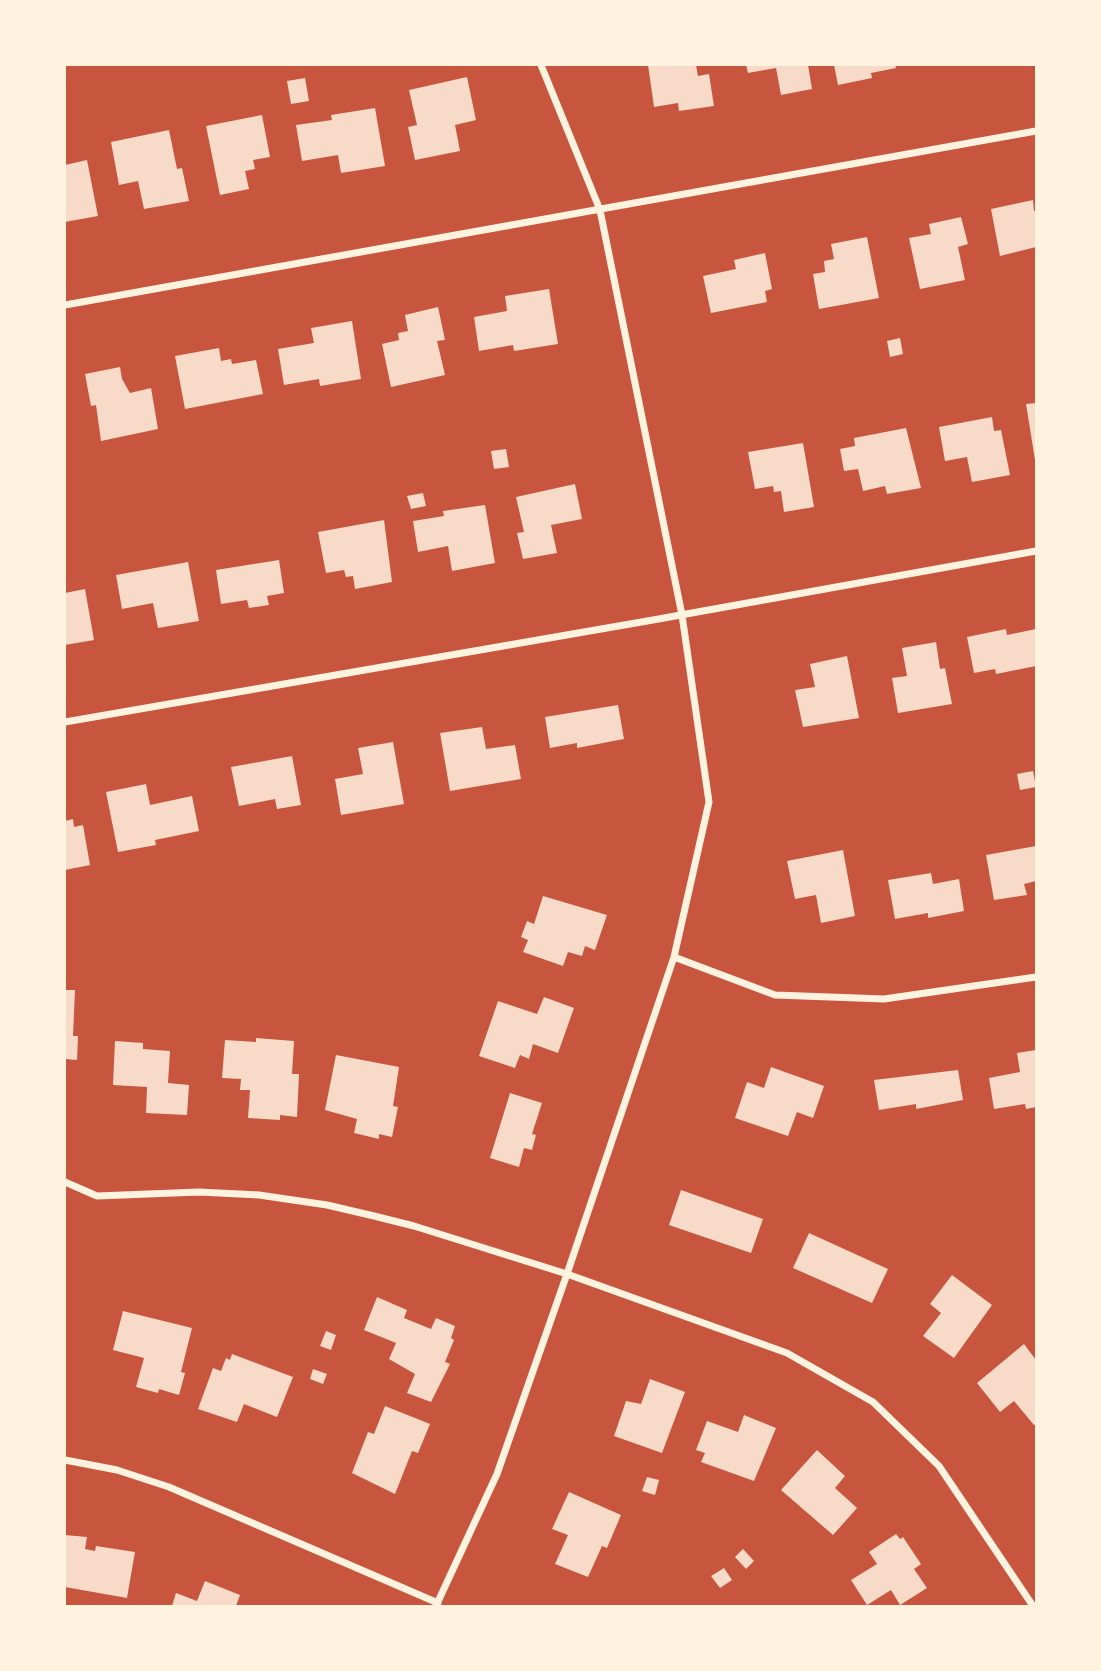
<!DOCTYPE html>
<style>
body{margin:0}
#map{position:relative;width:1101px;height:1671px;overflow:hidden;background:#c8553d;font-family:"Space Grotesk",sans-serif}
canvas{display:block}
.frame{position:absolute;inset:0;border:66px solid #fff3e0;pointer-events:none}
</style>
<div id="map">
<canvas width="1101" height="1671"></canvas>
<div class="frame"></div>
</div>
<script>
const ctx = document.querySelector('canvas').getContext('2d');
ctx.lineJoin = 'round';
function fillPath(path, color) { ctx.fillStyle = color; ctx.fill(path, 'evenodd'); }
const shape = rows => new Path2D(rows.map(r => 'M' + r).join(''));
function stroke(path, color, width, dash) { ctx.strokeStyle = color; ctx.lineWidth = width; ctx.lineCap = dash ? 'butt' : 'round'; ctx.setLineDash(dash || []); ctx.stroke(path); }
const building = shape([
 [648,65,696,65,698,76,709,74,714,106,679,111,678,103,654,107],
 [746,65,808,65,812,89,781,95,776,68,748,73],
 [834,65,895,65,896,68,871,73,872,78,838,85],
 [467,77,476,120,455,125,460,151,415,160,408,127,417,125,409,90],
 [305,78,309,101,291,104,287,81],
 [375,108,385,166,341,173,338,155,302,161,296,125,332,120,331,115],
 [262,115,270,157,253,160,255,169,245,171,249,189,220,195,206,126],
 [169,130,177,169,182,168,189,201,144,209,138,181,119,185,111,142],
 [87,160,98,216,65,222,65,165],
 [1033,200,1034,211,1036,211,1036,247,1000,256,991,209],
 [961,217,968,244,958,247,965,280,920,289,909,238,931,234,929,224],
 [867,237,879,298,819,309,813,274,825,272,824,261,834,259,831,244],
 [765,253,772,289,765,291,767,302,711,313,703,276,736,269,734,260],
 [549,289,558,344,514,351,513,345,479,351,474,317,507,311,505,296],
 [438,307,445,340,437,341,445,375,391,387,382,344,399,340,398,333,408,331,405,315],
 [352,321,361,379,320,386,319,379,284,385,278,349,314,343,311,328],
 [900,338,903,354,890,357,887,341],
 [219,348,221,361,231,359,232,364,256,360,263,394,185,409,175,356],
 [120,367,122,379,130,393,151,388,158,429,101,441,96,405,91,406,85,374],
 [1036,403,1036,460,1035,460,1026,404],
 [992,417,994,431,1001,430,1010,475,972,482,967,457,945,461,939,427],
 [906,428,921,488,887,494,885,486,863,491,858,469,844,471,840,449,855,446,854,438],
 [803,443,814,507,784,512,781,491,774,492,773,486,755,489,748,452],
 [506,449,509,467,494,469,491,451],
 [575,484,582,519,551,525,557,553,523,559,517,533,524,532,516,497],
 [423,493,426,506,411,509,407,496],
 [485,505,495,563,452,571,448,546,418,552,413,521,444,516,443,511],
 [384,520,392,582,355,589,353,576,346,577,344,570,326,573,318,532],
 [279,560,284,593,267,596,269,605,249,608,247,600,221,604,216,570],
 [188,562,199,621,158,628,153,603,122,609,116,575],
 [85,589,94,640,65,645,65,593],
 [1006,629,1007,635,1036,629,1036,666,996,674,995,669,974,673,967,637],
 [936,642,940,669,945,668,952,704,898,713,892,678,907,676,902,648],
 [847,656,859,718,803,727,795,690,815,687,810,664],
 [618,705,624,739,577,748,577,743,550,748,545,717],
 [482,727,486,749,515,745,521,779,450,791,440,733],
 [393,742,404,804,341,815,335,779,363,774,358,748],
 [292,756,301,805,277,809,275,799,239,806,231,767],
 [1033,771,1036,787,1020,790,1017,774],
 [146,784,150,805,192,796,199,831,155,840,156,845,118,852,106,792],
 [73,819,74,827,83,825,90,865,65,870,65,821],
 [1036,846,1036,881,1024,884,1027,895,994,900,986,855],
 [843,850,855,916,821,923,816,895,795,899,787,861],
 [931,873,933,884,959,879,964,911,928,918,928,913,895,919,888,880],
 [543,896,607,915,595,950,585,946,582,956,568,952,563,966,523,952,528,940,521,937,527,921,534,924],
 [65,990,75,990,73,1036,78,1036,77,1060,65,1059],
 [544,997,574,1008,558,1053,533,1044,529,1059,520,1055,515,1068,479,1056,498,1001,537,1014],
 [256,1038,294,1041,292,1074,299,1074,297,1117,280,1115,280,1120,248,1118,250,1090,240,1090,241,1079,222,1078,225,1040,256,1042],
 [115,1041,143,1043,143,1049,170,1051,168,1083,189,1085,187,1115,146,1113,147,1087,113,1085],
 [1036,1050,1036,1107,1026,1109,1025,1104,994,1109,989,1078,1020,1072,1017,1053],
 [336,1055,399,1067,393,1106,398,1107,392,1137,379,1134,379,1139,354,1133,357,1119,325,1110],
 [771,1067,824,1086,813,1118,797,1112,788,1136,735,1118,747,1082,764,1088],
 [958,1070,963,1100,916,1109,916,1104,879,1110,874,1080],
 [510,1093,542,1103,532,1134,536,1135,532,1150,524,1148,519,1167,490,1158],
 [681,1190,763,1219,751,1253,669,1225],
 [809,1233,888,1269,872,1303,793,1268],
 [952,1275,992,1305,954,1358,923,1336,941,1313,930,1304],
 [377,1297,407,1310,404,1318,431,1329,436,1318,455,1326,451,1338,454,1340,445,1362,450,1364,431,1402,407,1393,415,1374,389,1359,396,1343,364,1330],
 [123,1311,192,1328,181,1372,185,1373,179,1395,159,1389,158,1393,136,1387,144,1358,113,1350],
 [326,1331,336,1335,331,1350,320,1346],
 [1024,1344,1036,1360,1036,1424,1034,1425,1014,1401,1000,1412,977,1383],
 [232,1354,293,1377,277,1417,244,1404,237,1422,198,1409,213,1368,221,1371,226,1358,230,1360],
 [313,1369,327,1374,323,1384,310,1379],
 [650,1379,685,1392,662,1453,614,1436,626,1401,641,1404],
 [385,1406,430,1424,418,1453,412,1451,395,1494,352,1473,368,1432,374,1434],
 [744,1415,776,1428,754,1481,701,1462,705,1453,696,1450,707,1421,738,1432],
 [817,1450,845,1476,835,1488,857,1508,833,1535,781,1490],
 [647,1477,659,1480,655,1495,642,1491],
 [569,1492,621,1515,607,1548,602,1546,588,1577,555,1564,568,1535,552,1529],
 [896,1534,900,1539,903,1537,921,1564,914,1569,927,1588,900,1605,891,1590,867,1605,851,1580,877,1564,869,1552],
 [65,1535,87,1537,85,1549,95,1551,96,1546,135,1552,127,1598,65,1587],
 [743,1549,754,1561,746,1569,735,1557],
 [724,1568,732,1580,720,1588,711,1576],
 [205,1581,240,1595,236,1606,172,1606,176,1593,197,1601]
]);
const minor = shape([
 [65,305,1036,131],
 [65,722,653,620,1036,551],
 [674,957,775,995,884,999,1036,977],
 [65,1182,97,1196,199,1192,259,1195,327,1205,374,1216,414,1226,567,1274,787,1353,873,1402,939,1466,1033,1606],
 [65,1460,117,1470,169,1487,438,1603],
 [436,1606,497,1474,567,1274,674,957,709,802,682,615,600,210,541,65]
]);
fillPath(building, '#f7dbc8');
stroke(minor, '#fff3e0', 7);
</script>
